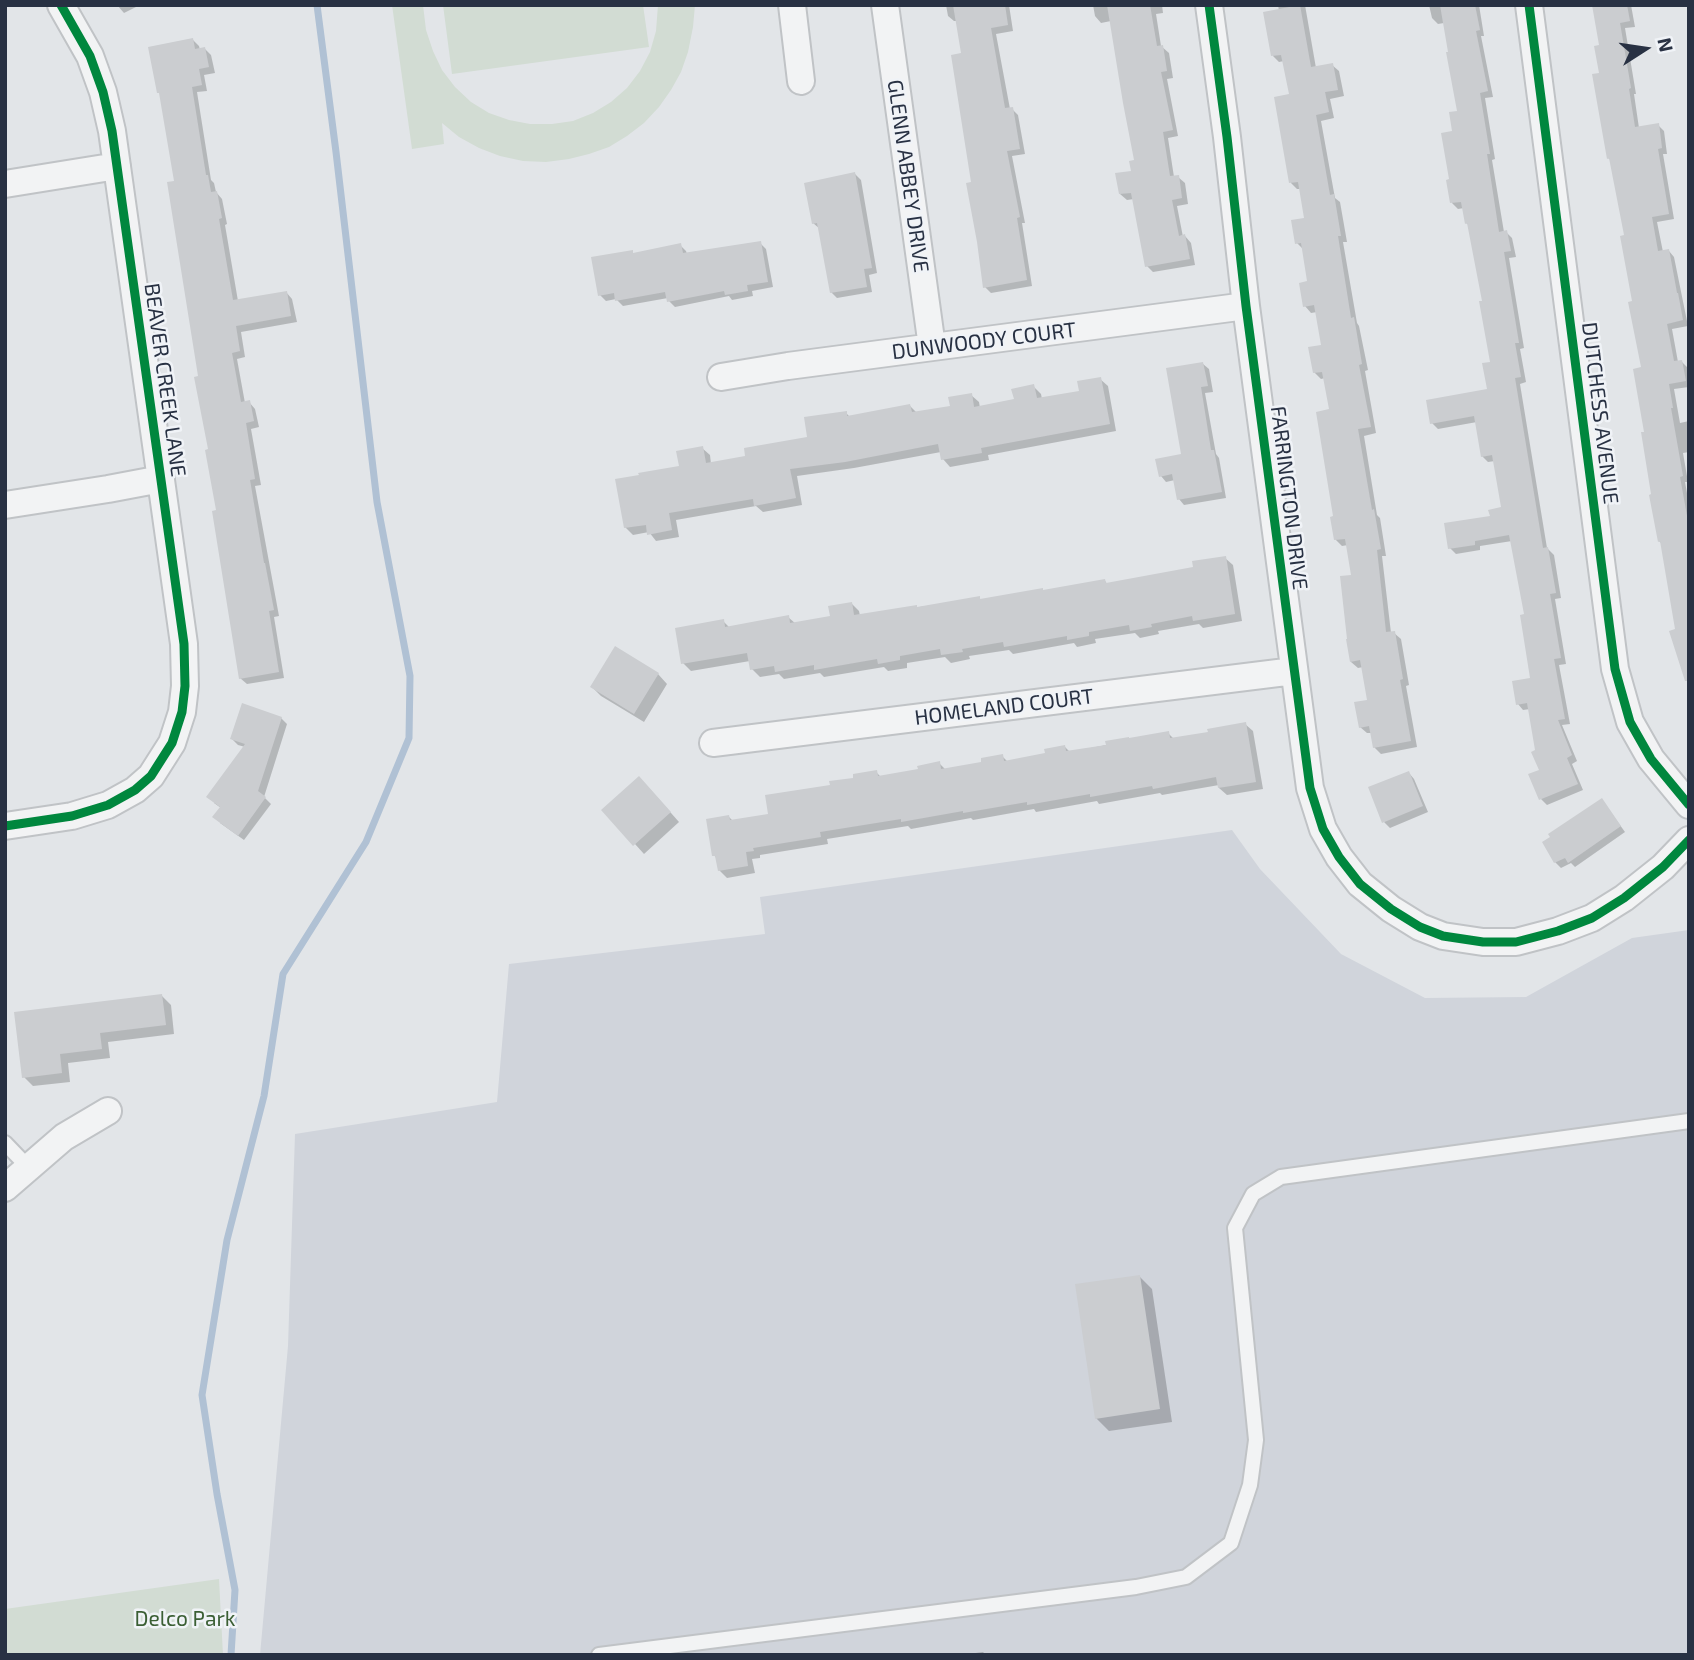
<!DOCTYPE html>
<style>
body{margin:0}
#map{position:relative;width:1694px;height:1660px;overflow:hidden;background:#e2e5e8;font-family:"Exo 2",sans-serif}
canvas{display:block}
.frame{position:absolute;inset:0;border:7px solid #283143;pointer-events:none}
.north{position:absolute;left:1610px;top:14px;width:70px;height:70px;-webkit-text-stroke:5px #f0f3f7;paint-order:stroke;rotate:78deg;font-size:19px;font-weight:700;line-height:28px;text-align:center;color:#283143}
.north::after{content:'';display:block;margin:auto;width:24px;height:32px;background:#283143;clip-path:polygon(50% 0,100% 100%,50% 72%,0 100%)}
</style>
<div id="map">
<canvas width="1694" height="1660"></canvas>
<div class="frame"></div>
<div class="north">N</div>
</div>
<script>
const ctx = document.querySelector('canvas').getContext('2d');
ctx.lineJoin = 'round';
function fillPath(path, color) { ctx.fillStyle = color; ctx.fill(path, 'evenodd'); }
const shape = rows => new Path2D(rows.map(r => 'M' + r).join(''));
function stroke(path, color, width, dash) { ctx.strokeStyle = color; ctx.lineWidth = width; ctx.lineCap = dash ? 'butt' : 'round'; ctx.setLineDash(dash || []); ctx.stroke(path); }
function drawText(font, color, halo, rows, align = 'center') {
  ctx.font = font + ' "Exo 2",sans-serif'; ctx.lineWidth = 5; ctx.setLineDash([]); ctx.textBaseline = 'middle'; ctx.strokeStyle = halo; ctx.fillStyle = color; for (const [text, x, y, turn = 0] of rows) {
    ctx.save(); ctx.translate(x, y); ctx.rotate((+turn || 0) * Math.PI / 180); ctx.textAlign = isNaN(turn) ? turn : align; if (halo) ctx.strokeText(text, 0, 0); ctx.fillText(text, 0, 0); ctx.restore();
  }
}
const built = shape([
 [1232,830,1260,869,1341,954,1425,998,1526,997,1632,938,1689,930,1689,1655,260,1655,288,1346,295,1134,497,1102,509,964,765,934,760,897]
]);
const green = shape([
 [392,5,423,5,426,30,433,51,442,70,455,87,471,102,489,113,509,120,530,124,552,124,573,121,593,113,611,102,627,88,640,71,650,52,656,31,658,5,695,5,693,27,688,52,681,72,671,90,659,107,644,123,627,136,609,147,589,154,569,159,546,162,523,161,500,156,479,148,459,137,442,123,444,144,412,149],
 [443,5,643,5,649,47,452,74],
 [219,1579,223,1655,5,1655,5,1609]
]);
const shadow = shape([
 [117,5,140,5,124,13],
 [946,5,1009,5,1013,31,996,34,1010,109,1012,109,1018,115,1025,154,1012,156,1025,223,1022,223,1032,286,991,293,985,287,973,184,963,55,957,21,954,21,948,16],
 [1093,5,1162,5,1163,13,1156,14,1161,46,1169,53,1173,78,1167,79,1178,136,1168,138,1174,177,1178,177,1185,183,1188,204,1177,206,1183,237,1185,236,1191,243,1195,265,1153,272,1147,266,1134,199,1127,200,1120,194,1132,172,1136,162,1111,21,1101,23,1095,16],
 [1278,5,1305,5,1316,68,1332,65,1339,71,1344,96,1330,99,1334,118,1321,121,1335,198,1340,202,1347,242,1343,242,1357,323,1359,326,1368,370,1365,371,1376,433,1364,436,1377,515,1380,518,1386,556,1382,556,1391,633,1394,633,1401,639,1409,685,1406,686,1417,747,1381,754,1374,747,1372,733,1367,733,1360,727,1369,701,1363,667,1358,668,1351,662,1353,577,1348,545,1342,546,1335,539,1331,411,1325,378,1321,379,1314,372,1323,346,1317,312,1311,313,1305,306,1309,283,1304,250,1297,243,1306,219,1301,189,1297,189,1291,183,1291,96,1284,61,1279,62,1273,56,1279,11],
 [1429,5,1479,5,1484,36,1481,36,1493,97,1485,98,1495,159,1492,160,1504,232,1506,232,1512,238,1516,257,1509,258,1524,348,1520,349,1526,382,1520,384,1547,548,1554,555,1561,598,1555,599,1566,664,1559,665,1570,724,1562,725,1577,761,1572,764,1583,790,1547,805,1541,799,1542,771,1530,709,1523,710,1518,704,1533,679,1526,616,1512,541,1480,546,1480,550,1456,554,1450,548,1503,509,1495,461,1488,462,1482,456,1477,422,1438,429,1432,423,1489,391,1492,363,1484,302,1470,226,1466,223,1464,208,1458,209,1452,203,1451,181,1454,133,1459,112,1444,23,1438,24,1432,18],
 [1593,5,1631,5,1635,27,1625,28,1636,94,1634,94,1639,128,1658,125,1664,131,1667,154,1663,154,1674,219,1657,222,1663,252,1669,251,1674,257,1688,326,1672,329,1678,362,1682,362,1688,368,1689,374,1689,387,1674,389,1680,423,1689,421,1689,452,1683,453,1688,482,1685,482,1689,504,1689,680,1677,631,1662,544,1659,541,1646,433,1643,369,1626,237,1612,161,1608,158,1601,74,1601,47],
 [193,40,199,46,200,50,205,49,211,55,215,73,204,75,207,91,197,92,211,180,214,183,216,192,222,199,227,224,225,225,238,301,286,292,292,299,297,322,241,332,245,357,237,359,245,403,249,402,255,409,259,427,251,429,261,485,255,486,279,616,274,617,284,678,247,684,240,678,200,377,176,182],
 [855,174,861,180,877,273,869,275,872,292,837,298,831,292,820,229,813,223],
 [760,243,766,249,773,287,752,291,753,296,732,300,729,296,675,307,669,301,668,298,623,306,616,299,606,301,600,295,634,254,680,245,686,251,687,254],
 [1203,364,1209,369,1213,392,1205,393,1216,454,1219,458,1226,498,1184,505,1179,499,1175,480,1166,482,1161,476,1183,455],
 [1100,379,1108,386,1116,431,988,455,989,460,950,467,943,459,941,452,854,468,797,476,802,505,763,512,756,506,676,520,679,537,656,541,649,532,633,535,625,527,681,467,702,448,710,455,711,464,747,457,809,439,846,413,850,417,909,405,917,413,952,407,971,395,979,402,980,408,1016,401,1033,386,1041,394,1042,399,1081,392],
 [1225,558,1233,565,1242,621,1203,628,1199,624,1158,631,1159,634,1140,638,1135,633,1095,639,1096,643,1077,647,1074,643,1013,654,1009,650,969,656,970,659,951,663,945,657,907,663,907,668,888,671,884,667,824,677,820,673,784,679,779,674,760,677,752,669,750,661,691,671,683,663,723,621,730,628,788,617,796,624,832,618,851,603,859,611,860,616,979,598,982,600,1044,592,1105,581,1108,585,1195,568],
 [658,674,667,684,644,722,601,696,592,687],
 [281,718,287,724,264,797,271,804,244,840,220,823,221,808,214,803,245,747,238,745,232,739],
 [1245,724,1253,731,1263,789,1227,795,1219,788,1219,785,1162,795,1160,793,1099,804,1097,801,1036,812,1034,809,973,820,971,818,911,829,908,826,827,839,828,844,760,855,760,858,752,859,755,873,727,878,719,870,717,859,714,855,729,817,733,821,770,815,832,786,876,772,882,778,920,771,939,763,946,770,983,764,1002,756,1008,762,1047,755,1065,747,1070,752,1168,733,1174,739,1210,733],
 [1409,773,1414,779,1428,812,1390,828,1384,822],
 [648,787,679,822,644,854,635,844],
 [1602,800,1625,832,1575,867,1571,863,1561,868,1555,862],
 [162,996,171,1005,174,1034,108,1042,110,1058,68,1063,70,1082,33,1086,24,1077,16,1013],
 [1140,1277,1152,1289,1172,1422,1109,1431,1096,1418],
 [983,1652,986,1655,960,1655]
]);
const stream = shape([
 [231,1655,235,1590,217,1494,202,1395,227,1240,264,1096,283,974,366,842,409,738,410,676,377,502,336,152,317,5]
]);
const building = shape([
 [953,5,1005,5,1008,25,991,28,1005,108,1013,107,1020,149,1007,151,1020,217,1017,218,1027,280,983,288,977,242,966,183,971,182,951,55,961,53],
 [1107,5,1150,5,1157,46,1163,45,1167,71,1161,72,1173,130,1163,132,1170,176,1179,175,1182,198,1172,200,1179,236,1185,234,1190,259,1145,267,1131,193,1119,194,1115,173,1131,171,1129,161,1134,160,1123,103],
 [1300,5,1311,67,1333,63,1338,90,1325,92,1329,112,1316,115,1330,195,1334,194,1341,236,1338,236,1351,318,1354,317,1362,364,1359,365,1371,427,1358,429,1372,510,1374,509,1381,549,1377,550,1386,632,1395,631,1403,679,1400,680,1411,741,1373,748,1369,726,1359,728,1354,702,1367,700,1360,660,1350,662,1346,639,1347,639,1340,576,1351,575,1345,539,1334,540,1330,517,1333,516,1316,412,1329,409,1322,372,1313,373,1308,347,1321,345,1314,305,1303,307,1299,283,1307,281,1301,243,1295,244,1291,220,1304,218,1298,182,1289,183,1274,97,1289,94,1281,55,1271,56,1263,12],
 [1440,5,1475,5,1480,30,1476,31,1488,91,1480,93,1490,154,1487,154,1499,232,1507,230,1511,251,1504,252,1519,343,1515,343,1521,377,1515,378,1543,548,1548,547,1556,593,1550,594,1561,658,1554,659,1565,719,1558,720,1572,755,1567,758,1578,784,1539,800,1528,774,1539,770,1531,752,1535,750,1527,703,1516,705,1512,681,1530,678,1520,615,1524,614,1509,535,1475,541,1475,545,1448,549,1444,523,1490,516,1488,510,1501,507,1492,455,1481,457,1474,416,1430,424,1426,400,1487,389,1482,363,1490,362,1479,301,1482,301,1467,223,1465,224,1461,202,1450,203,1446,180,1449,179,1441,133,1452,131,1449,112,1457,111,1446,52,1448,52],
 [1592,5,1627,5,1630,21,1620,23,1631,88,1629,89,1635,127,1659,123,1662,148,1658,149,1669,214,1652,217,1658,251,1669,249,1677,293,1678,293,1683,320,1667,324,1674,361,1682,360,1686,381,1669,384,1673,408,1671,408,1683,476,1680,477,1689,527,1689,681,1685,681,1669,631,1675,629,1660,541,1658,542,1649,495,1651,494,1641,432,1644,432,1633,369,1641,367,1628,302,1632,301,1620,236,1624,235,1609,158,1607,159,1592,74,1599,73,1594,46,1599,45],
 [193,38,195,49,205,47,209,67,199,69,202,85,192,87,206,175,208,175,211,192,217,191,222,218,219,219,233,300,287,291,291,316,236,326,240,351,232,353,241,402,250,400,254,421,246,423,255,479,250,480,264,563,265,563,274,610,269,611,279,672,239,679,212,511,216,510,205,450,208,449,194,377,198,376,167,182,174,181,159,93,157,93,148,47],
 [855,172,872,268,864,269,867,287,830,293,817,223,812,224,804,183],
 [761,241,768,282,747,285,748,291,725,295,724,291,667,302,665,292,615,301,614,293,598,296,591,257,633,250,633,253,681,243,683,253],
 [1203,362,1208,386,1201,387,1211,450,1214,450,1222,492,1177,500,1172,474,1159,477,1155,459,1181,454,1166,368],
 [1101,377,1110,424,981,448,982,453,941,460,938,444,845,462,790,469,796,498,754,506,753,499,669,513,672,530,647,535,646,525,624,528,615,479,639,475,638,473,679,466,676,451,703,446,706,463,745,456,744,448,807,437,804,417,847,411,847,416,910,404,912,412,950,406,948,397,972,393,974,407,1014,399,1011,389,1034,384,1037,398,1079,391,1077,381],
 [1226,556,1235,614,1193,621,1192,616,1151,624,1152,627,1130,631,1129,625,1089,632,1089,636,1067,640,1067,636,1004,647,1003,642,962,649,963,652,941,655,940,649,900,656,900,660,878,664,877,659,814,670,814,665,775,672,774,666,750,670,747,653,681,664,675,628,724,619,725,627,789,615,790,623,830,616,828,606,852,602,854,615,917,605,917,607,980,596,980,599,1043,588,1043,590,1105,579,1106,583,1193,567,1192,561],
 [615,646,659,673,634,714,590,687],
 [242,703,282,717,258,791,266,797,238,836,212,817,220,807,206,797,245,744,230,739],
 [1246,722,1256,782,1218,788,1216,777,1153,789,1152,786,1090,797,1090,794,1027,805,1027,802,963,813,963,811,901,822,901,819,820,832,821,837,753,848,754,851,746,852,748,866,718,871,715,856,712,856,706,819,729,815,730,820,768,814,765,795,830,785,829,781,853,778,853,774,877,770,878,776,918,769,917,766,940,761,941,769,981,762,981,758,1003,754,1004,761,1045,753,1044,749,1065,745,1066,751,1106,745,1105,741,1129,737,1129,738,1169,731,1170,738,1208,732,1207,729],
 [1409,771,1423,806,1382,823,1368,787],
 [639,776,671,812,633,846,601,810],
 [1602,798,1621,826,1568,863,1565,858,1554,863,1542,842,1550,837,1548,834],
 [162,994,166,1025,100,1033,102,1049,60,1054,62,1073,22,1078,14,1012],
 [1140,1275,1160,1409,1095,1419,1075,1284]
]);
const lane = shape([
 [5,1143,28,1167],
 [599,1655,1136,1587,1186,1577,1231,1543,1250,1485,1256,1440,1235,1228,1253,1194,1281,1177,1689,1121]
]);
const street = shape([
 [792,5,801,81],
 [885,5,932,347],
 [1209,5,1227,137,1246,306,1310,788,1323,829,1339,857,1360,884,1391,909,1420,927,1443,936,1483,942,1516,942,1558,931,1592,918,1624,898,1663,867,1689,840],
 [1529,5,1615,669,1630,722,1651,759,1689,805],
 [5,184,117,166],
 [721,377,788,366,1246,306],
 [5,505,108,489,161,479],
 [713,743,1294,671],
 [5,826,72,816,108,805,135,790,151,776,172,743,182,712,185,686,184,644,112,131,103,92,90,56,61,5],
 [5,1188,64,1137,108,1111]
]);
const cycleway = shape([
 [1209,5,1227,137,1246,306,1310,788,1323,829,1339,857,1360,884,1391,909,1420,927,1443,936,1483,942,1516,942,1558,931,1592,918,1624,898,1663,867,1689,840],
 [1529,5,1615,669,1630,722,1651,759,1689,805],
 [5,826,72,816,108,805,135,790,151,776,172,743,182,712,185,686,184,644,112,131,103,92,90,56,61,5]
]);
const streetNames = [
 ["GLENN ABBEY DRIVE",908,176,82],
 ["DUNWOODY COURT",984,341,-7],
 ["BEAVER CREEK LANE",165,380,82],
 ["DUTCHESS AVENUE",1600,413,83],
 ["FARRINGTON DRIVE",1289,498,83],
 ["HOMELAND COURT",1004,707,-7]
];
const parkNames = [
 ["Delco Park",185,1619]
];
fillPath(built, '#d0d4db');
fillPath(green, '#d2dcd3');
fillPath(shadow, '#0003');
stroke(stream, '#b0c1d4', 7);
fillPath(building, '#cbcdd0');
stroke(lane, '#c0c3c6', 18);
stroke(street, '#c0c3c6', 30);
stroke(lane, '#f2f3f4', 14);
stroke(street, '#f2f3f4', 26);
stroke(cycleway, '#00873e', 9);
drawText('21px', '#283143', '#f0f3f7', streetNames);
drawText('21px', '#3b5f34', '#f0f3f7', parkNames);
</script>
